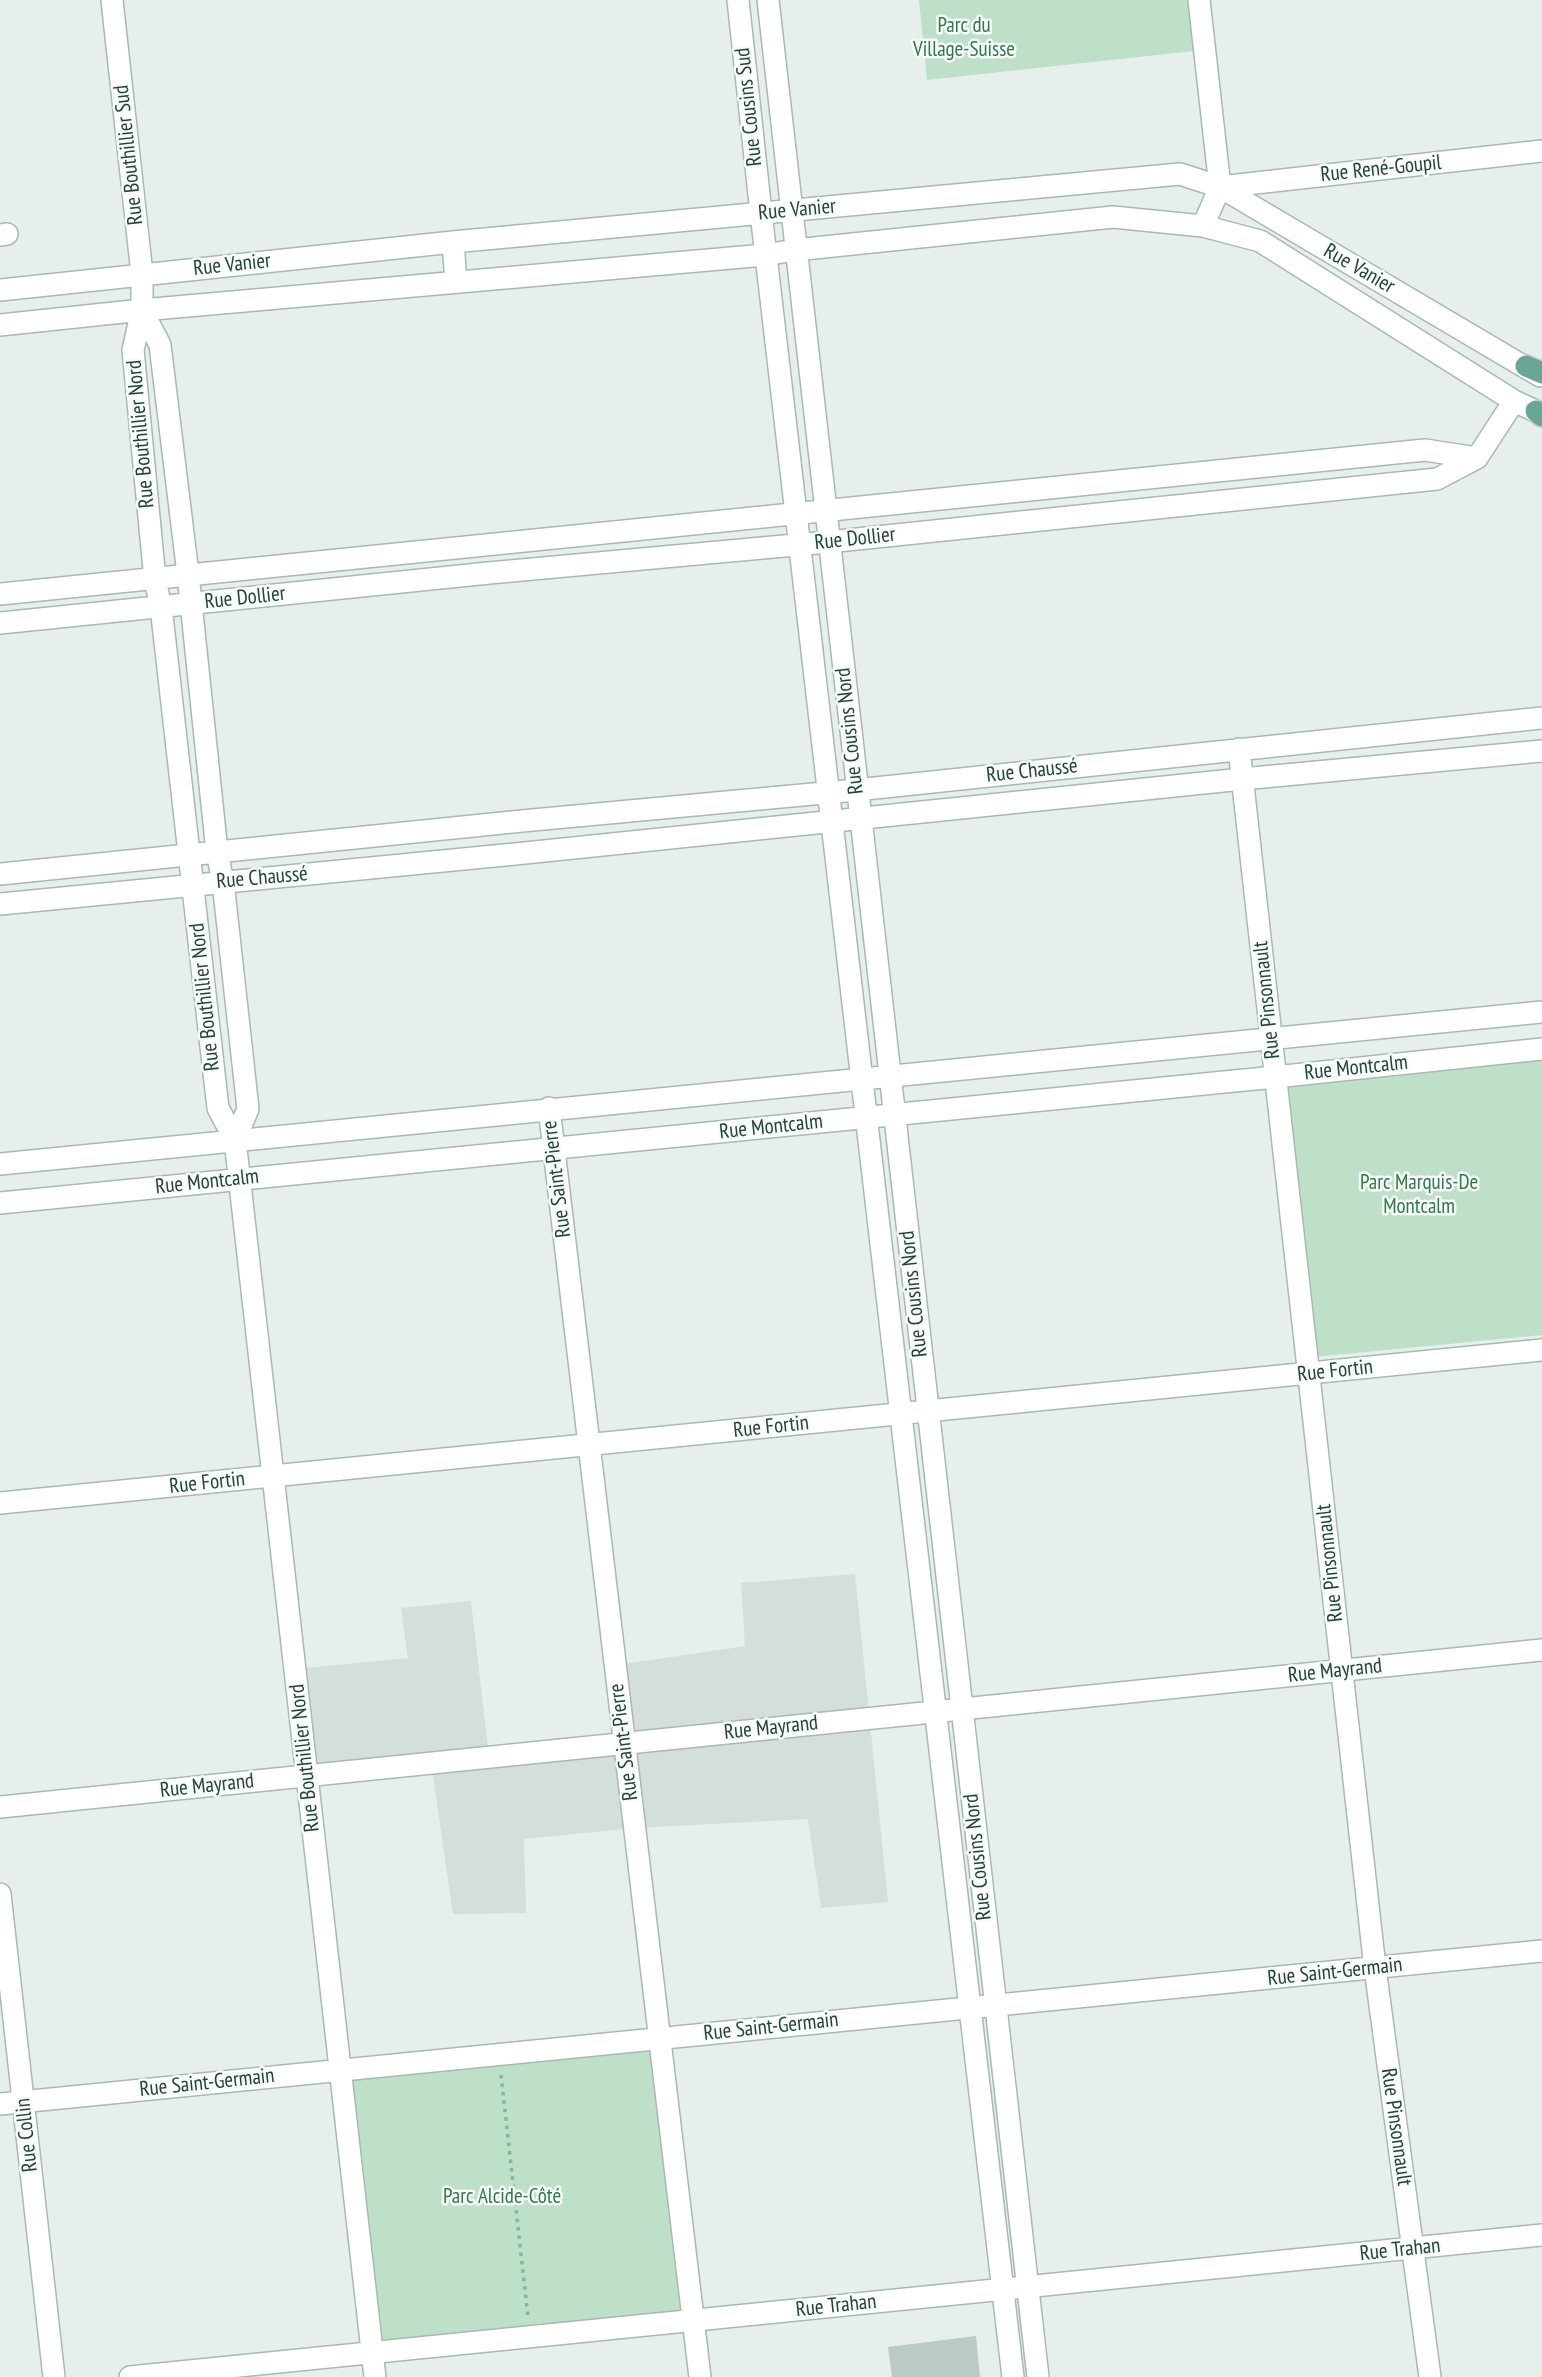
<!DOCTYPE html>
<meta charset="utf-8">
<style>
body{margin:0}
canvas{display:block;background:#e6efeb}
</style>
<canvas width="1542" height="2377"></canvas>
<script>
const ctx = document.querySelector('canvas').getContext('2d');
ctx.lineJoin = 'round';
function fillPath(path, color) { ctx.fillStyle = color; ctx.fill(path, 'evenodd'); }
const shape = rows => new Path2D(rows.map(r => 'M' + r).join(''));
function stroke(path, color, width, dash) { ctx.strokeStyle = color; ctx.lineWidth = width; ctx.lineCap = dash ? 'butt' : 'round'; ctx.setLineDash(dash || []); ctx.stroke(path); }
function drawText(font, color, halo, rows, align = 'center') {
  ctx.font = font + ' "PT Sans Narrow",sans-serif'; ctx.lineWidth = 5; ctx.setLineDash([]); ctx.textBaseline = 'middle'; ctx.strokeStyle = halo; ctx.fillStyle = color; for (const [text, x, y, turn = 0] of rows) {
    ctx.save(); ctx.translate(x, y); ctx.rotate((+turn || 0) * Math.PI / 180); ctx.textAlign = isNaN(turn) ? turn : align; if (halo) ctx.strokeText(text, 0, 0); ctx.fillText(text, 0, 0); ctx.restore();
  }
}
const built = shape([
 [855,1574,888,1902,821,1908,808,1819,635,1828,524,1839,526,1913,453,1914,431,1763,307,1776,295,1669,408,1658,401,1608,471,1601,490,1765,624,1743,604,1667,745,1646,741,1583]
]);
const green = shape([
 [919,0,1189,0,1194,51,927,80],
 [1542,1057,1542,1335,1314,1357,1283,1084],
 [660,2038,693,2320,372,2353,340,2070]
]);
const building = shape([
 [976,2336,980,2377,892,2377,888,2347]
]);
const path = shape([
 [501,2075,528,2317]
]);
const minor = shape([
 [112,0,142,274,142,310,133,350,155,580,161,607,218,1108,235,1140,375,2377],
 [738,0,761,213,1013,2377],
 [768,0,1038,2377],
 [1199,0,1220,187],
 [1220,187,1542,151],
 [1203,226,1220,187],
 [0,235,7,234],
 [453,242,456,282],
 [0,290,453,242,1180,174,1220,187,1540,376],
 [142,310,160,345,188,574,217,852,223,882,248,1109,235,1140],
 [0,325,142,310,765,255,795,250,1113,217,1203,226,1260,241,1514,401,1542,414],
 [0,594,1425,450,1477,458],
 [0,623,489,573,828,542,1437,479,1477,458,1514,401],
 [1239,749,1375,1968,1430,2377],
 [0,874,522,821,856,790,1542,718],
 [0,904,525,853,1242,779,1542,751],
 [549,1108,700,2377],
 [0,1164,1542,1012],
 [0,1203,1275,1077,1542,1049],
 [0,1503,1542,1350],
 [0,1807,1542,1650],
 [0,1894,54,2377],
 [0,2104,1542,1951],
 [130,2377,1542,2235]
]);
const major = shape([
 [1526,366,1542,373],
 [1536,411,1542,416]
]);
const parkNames = [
 ["Parc du",964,26],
 ["Village-Suisse",964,50],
 ["Parc Marquis-De",1419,1183],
 ["Montcalm",1419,1207],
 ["Parc Alcide-Côté",502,2197]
];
const streetNames = [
 ["Rue Cousins Sud",749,107,-96],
 ["Rue Bouthillier Sud",129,155,-96],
 ["Rue René-Goupil",1381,169,-6],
 ["Rue Vanier",797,210,-5],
 ["Rue Vanier",232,265,-6],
 ["Rue Vanier",1359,269,30],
 ["Rue Bouthillier Nord",141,434,-95],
 ["Rue Dollier",855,539,-6],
 ["Rue Dollier",245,598,-6],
 ["Rue Cousins Nord",850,731,-96],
 ["Rue Chaussé",1032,771,-6],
 ["Rue Chaussé",262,878,-5],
 ["Rue Bouthillier Nord",205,997,-96],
 ["Rue Pinsonnault",1267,1000,-96],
 ["Rue Montcalm",1356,1068,-6],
 ["Rue Montcalm",771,1127,-6],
 ["Rue Saint-Pierre",557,1179,-97],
 ["Rue Montcalm",207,1182,-6],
 ["Rue Cousins Nord",914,1294,-96],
 ["Rue Fortin",1335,1371,-6],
 ["Rue Fortin",771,1427,-6],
 ["Rue Fortin",207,1483,-6],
 ["Rue Pinsonnault",1330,1563,-96],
 ["Rue Mayrand",1335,1671,-6],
 ["Rue Mayrand",771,1728,-6],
 ["Rue Saint-Pierre",624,1742,-97],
 ["Rue Bouthillier Nord",305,1758,-96],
 ["Rue Mayrand",207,1786,-6],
 ["Rue Cousins Nord",978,1857,-96],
 ["Rue Saint-Germain",1335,1972,-6],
 ["Rue Saint-Germain",771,2027,-6],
 ["Rue Saint-Germain",207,2083,-6],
 ["Rue Pinsonnault",1396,2127,82],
 ["Rue Collin",27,2135,-96],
 ["Rue Trahan",1400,2250,-6],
 ["Rue Trahan",836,2306,-6]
];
fillPath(built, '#d4dfda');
fillPath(green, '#bfe0c8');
fillPath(building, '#bbcac4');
stroke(minor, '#a8b8b2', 24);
stroke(major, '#c2cac8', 24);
stroke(path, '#86b3a5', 3.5, [3.5, 5]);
stroke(minor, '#fff', 21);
stroke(major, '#6aa596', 21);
drawText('21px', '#2d7a4b', '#f7fbf9', parkNames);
drawText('21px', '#24423a', '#f7fbf9', streetNames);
</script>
